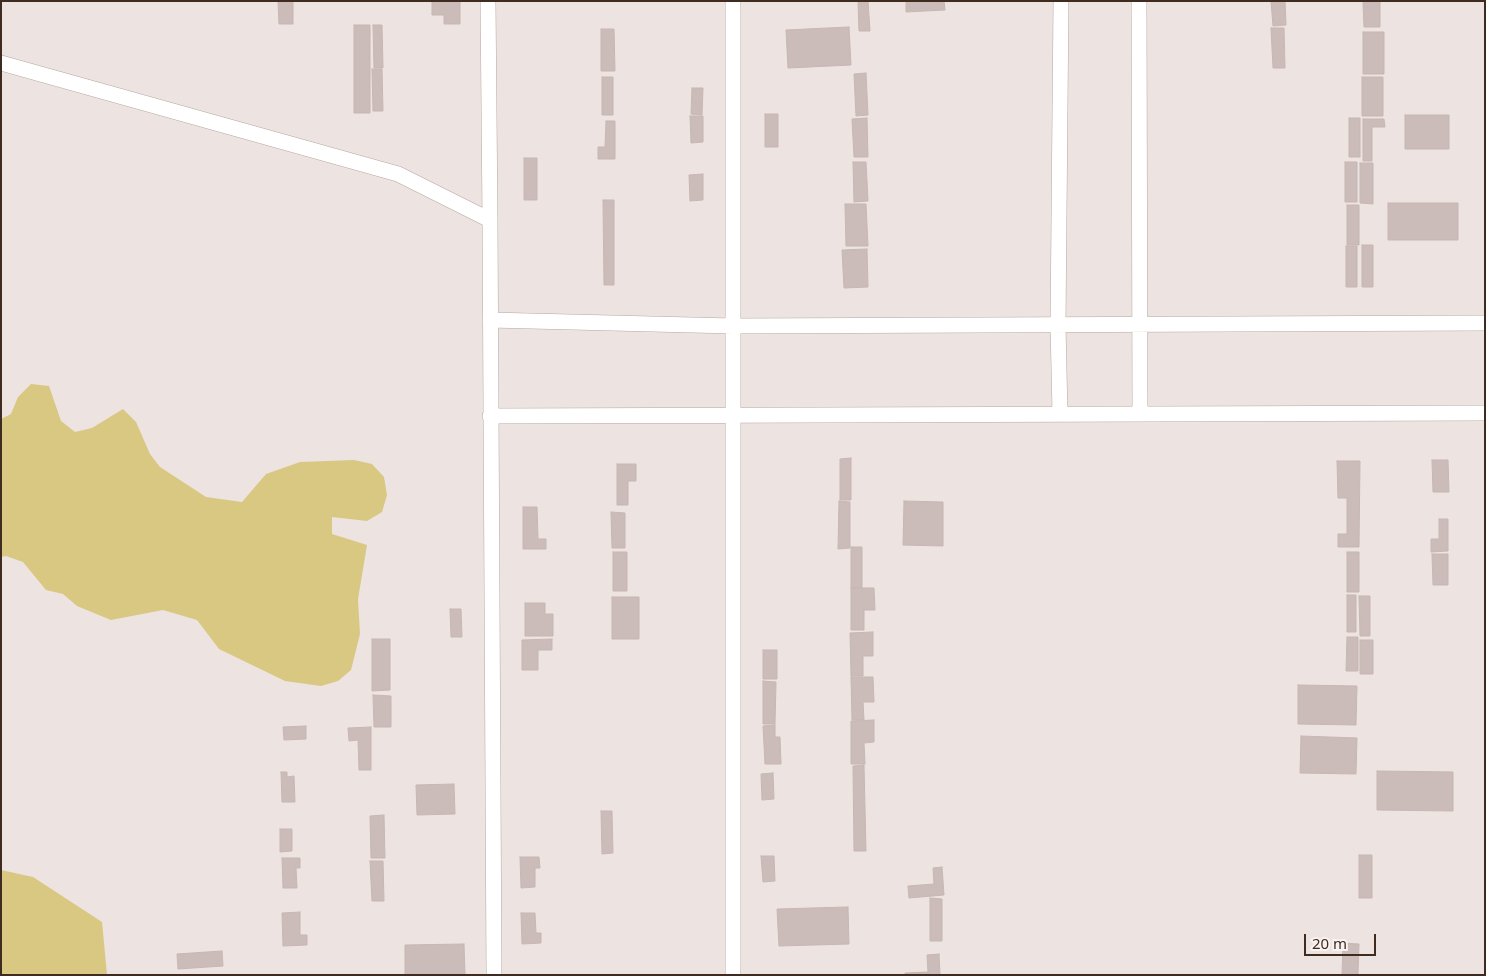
<!DOCTYPE html>
<style>
body{margin:0}
#map{position:relative;width:1486px;height:976px;overflow:hidden;background:#ede3e0;font-family:"Noto Sans",sans-serif}
canvas{display:block}
.frame{position:absolute;inset:0;border:2px solid #3f2b1f;pointer-events:none}
.scale{position:absolute;left:1304px;top:934px;width:72px;height:22px;box-sizing:border-box;border:2px solid #3f2b1f;border-top:0;padding-left:6px;font-size:15px;line-height:18px;white-space:nowrap;color:#3f2b1f;-webkit-text-stroke:4px #f9f2f1;paint-order:stroke}
</style>
<div id="map">
<canvas width="1486" height="976"></canvas>
<div class="frame"></div>
<div class="scale">20 m</div>
</div>
<script>
const ctx = document.querySelector('canvas').getContext('2d');
ctx.lineJoin = 'round';
function fillPath(path, color) { ctx.fillStyle = color; ctx.fill(path, 'evenodd'); }
const shape = rows => new Path2D(rows.map(r => 'M' + r).join(''));
function stroke(path, color, width, dash) { ctx.strokeStyle = color; ctx.lineWidth = width; ctx.lineCap = dash ? 'butt' : 'round'; ctx.setLineDash(dash || []); ctx.stroke(path); }
const water = shape([
 [31,384,49,386,61,421,75,432,92,428,123,409,136,422,150,454,160,467,206,497,242,502,266,474,300,462,354,460,372,464,384,477,387,495,382,512,367,521,332,517,332,534,367,545,358,599,360,634,351,670,338,681,321,686,285,681,219,649,197,620,163,610,111,620,77,606,63,594,46,590,23,562,6,556,1,557,1,419,11,414,18,397],
 [1,870,33,877,102,922,107,975,1,975]
]);
const building = shape([
 [278,1,293,1,293,24,279,24,278,1],
 [444,1,460,1,460,24,444,24,444,15,432,15,432,2,444,1],
 [858,1,868,1,870,31,859,31,858,1],
 [906,1,944,1,945,10,906,12,906,1],
 [1271,1,1285,1,1286,25,1273,26,1271,1],
 [1363,1,1380,1,1380,27,1364,27,1363,1],
 [354,25,370,25,370,113,354,113,354,25],
 [373,25,382,25,383,68,374,68,373,25],
 [849,27,851,65,788,68,786,30,849,27],
 [1271,28,1284,28,1285,68,1273,68,1271,28],
 [601,29,614,29,615,71,601,71,601,29],
 [1363,32,1384,32,1384,74,1363,74,1363,32],
 [372,69,382,69,383,111,373,111,372,69],
 [866,73,868,115,856,116,854,74,866,73],
 [602,77,613,77,613,115,602,115,602,77],
 [1362,77,1383,77,1383,116,1362,116,1362,77],
 [692,88,703,88,702,115,691,114,692,88],
 [765,114,778,114,778,147,765,147,765,114],
 [1405,115,1449,115,1449,149,1405,149,1405,115],
 [690,116,703,116,703,142,691,143,690,116],
 [867,118,868,157,854,157,852,119,867,118],
 [1349,118,1360,118,1360,157,1349,157,1349,118],
 [1363,119,1384,119,1385,127,1372,127,1372,161,1363,161,1363,119],
 [606,121,615,121,615,159,598,159,598,147,605,147,606,121],
 [524,158,537,158,537,200,524,200,524,158],
 [853,162,866,162,868,201,854,202,853,162],
 [1345,162,1357,162,1357,202,1345,202,1345,162],
 [1360,163,1373,163,1373,204,1360,203,1360,163],
 [703,174,703,200,690,201,689,175,703,174],
 [603,200,614,200,614,285,604,285,603,200],
 [1388,203,1458,203,1458,240,1388,240,1388,203],
 [845,204,866,204,868,246,846,246,845,204],
 [1347,205,1359,205,1359,245,1347,245,1347,205],
 [1362,245,1373,245,1373,287,1362,287,1362,245],
 [1346,246,1357,246,1357,287,1346,287,1346,246],
 [867,249,868,287,844,288,842,250,867,249],
 [851,458,851,500,840,500,840,459,851,458],
 [1432,460,1448,460,1449,492,1433,492,1432,460],
 [1337,461,1360,461,1359,547,1338,547,1338,534,1347,534,1347,498,1338,498,1337,461],
 [617,464,636,464,636,481,628,481,628,505,617,505,617,464],
 [839,501,850,502,850,548,838,549,839,501],
 [904,501,943,502,943,546,903,545,904,501],
 [523,507,537,507,538,539,546,539,546,549,523,549,523,507],
 [611,512,625,513,625,548,612,548,611,512],
 [1439,519,1448,519,1448,551,1431,552,1431,539,1439,539,1439,519],
 [851,547,862,547,862,588,851,588,851,547],
 [613,552,627,552,627,591,613,591,613,552],
 [1347,552,1359,552,1359,592,1347,592,1347,552],
 [1432,554,1448,554,1448,585,1433,585,1432,554],
 [851,588,874,588,875,610,864,610,864,630,851,630,851,588],
 [1347,595,1356,595,1356,632,1347,632,1347,595],
 [1359,596,1370,596,1370,636,1360,636,1359,596],
 [612,597,639,597,639,639,612,639,612,597],
 [525,603,545,603,545,614,553,614,553,636,525,636,525,603],
 [450,609,461,609,462,637,451,637,450,609],
 [873,632,873,656,863,656,863,676,851,676,850,633,873,632],
 [1347,637,1358,637,1358,671,1346,671,1347,637],
 [372,639,390,639,390,690,372,691,372,639],
 [552,639,552,650,538,650,538,670,522,670,522,640,552,639],
 [1360,640,1373,640,1373,674,1360,674,1360,640],
 [763,650,777,650,777,679,763,679,763,650],
 [851,677,873,677,874,702,863,702,864,720,852,720,851,677],
 [763,681,776,682,775,724,763,724,763,681],
 [1298,685,1357,686,1356,725,1298,724,1298,685],
 [373,695,391,696,391,727,374,727,373,695],
 [874,720,874,742,864,743,865,764,851,764,851,721,874,720],
 [775,725,775,737,780,737,781,764,765,764,763,726,775,725],
 [306,726,306,739,284,740,283,727,306,726],
 [371,727,371,770,359,770,358,740,349,741,348,728,371,727],
 [1301,736,1357,738,1356,774,1300,773,1301,736],
 [864,765,866,851,854,851,853,766,864,765],
 [1377,771,1453,772,1453,811,1377,810,1377,771],
 [281,772,287,772,287,777,294,776,295,802,282,802,281,772],
 [773,773,774,799,762,800,761,774,773,773],
 [454,784,455,814,417,815,416,785,454,784],
 [601,811,612,811,613,853,602,854,601,811],
 [384,815,385,858,371,858,370,816,384,815],
 [280,829,292,829,292,851,280,852,280,829],
 [1359,855,1372,855,1372,898,1359,898,1359,855],
 [761,856,774,856,775,881,763,882,761,856],
 [520,857,539,857,540,868,535,868,535,887,521,888,520,857],
 [282,858,300,858,300,868,296,868,297,888,283,888,282,858],
 [370,861,383,861,384,901,372,901,370,861],
 [942,867,944,895,909,898,908,886,934,884,933,868,942,867],
 [930,898,942,899,942,941,930,941,930,898],
 [848,907,849,944,779,946,777,909,848,907],
 [300,912,300,935,307,935,307,945,283,946,282,913,300,912],
 [521,913,535,913,536,933,541,933,541,943,522,944,521,913],
 [1343,943,1359,944,1358,975,1342,975,1343,943],
 [464,944,465,975,405,975,405,945,464,944],
 [222,951,223,966,178,969,177,954,222,951],
 [939,954,940,975,905,975,905,973,928,972,927,955,939,954]
]);
const street = shape([
 [488,1,490,220],
 [733,1,733,975],
 [1139,1,1140,414],
 [1,63,398,174,490,220,494,975],
 [490,320,733,326,1485,323],
 [1060,414,1058,325,1061,1],
 [490,416,1485,413]
]);
fillPath(water, '#d9c882');
fillPath(building, '#cbbcb9');
stroke(building, '#c7b7b2', 1);
stroke(street, '#b5a8a2', 16);
stroke(street, '#fff', 15);
</script>
